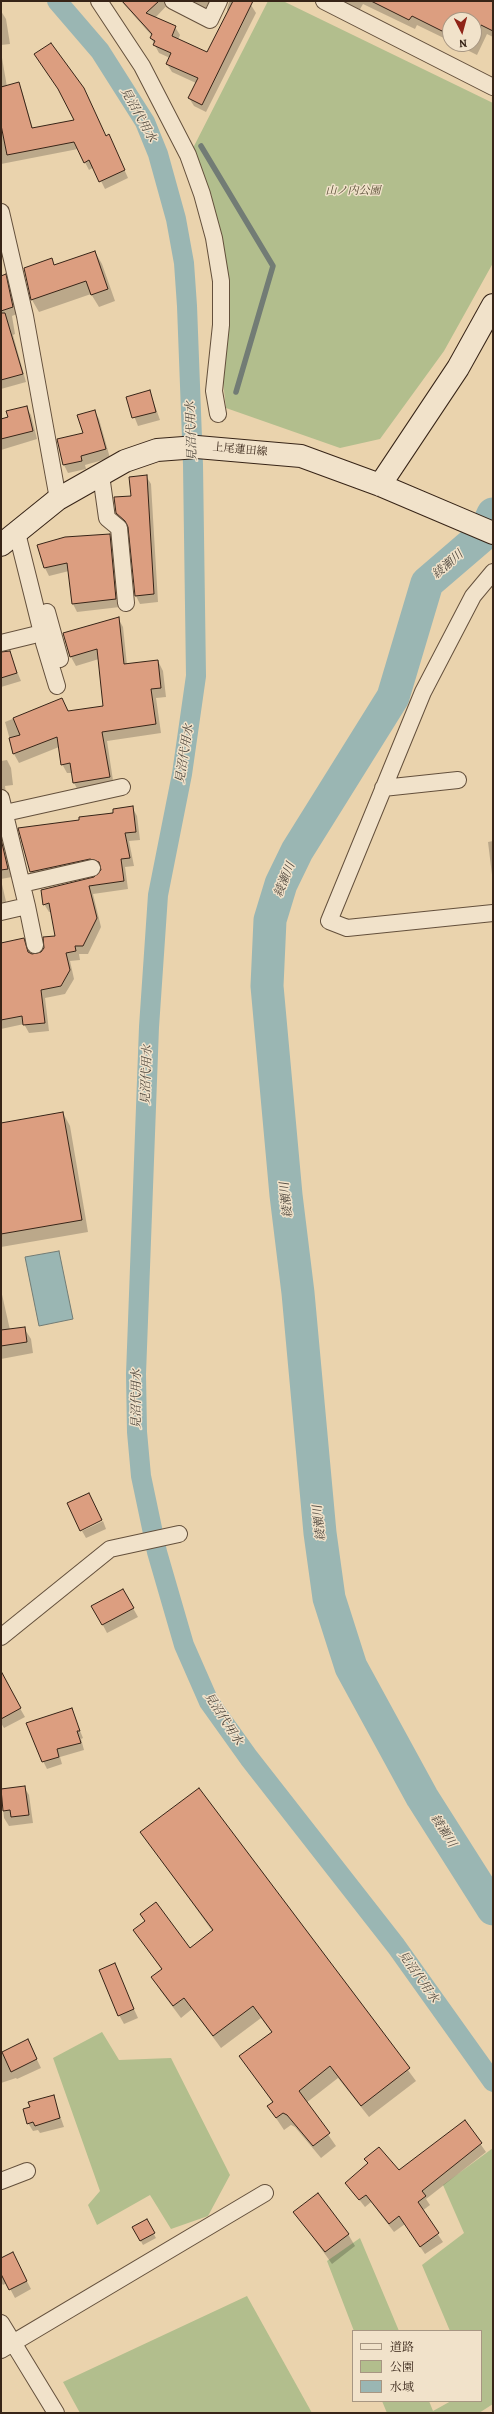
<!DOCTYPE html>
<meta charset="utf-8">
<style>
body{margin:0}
#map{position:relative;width:494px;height:2414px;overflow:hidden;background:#ead3ad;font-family:Alegreya,"Noto Serif JP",serif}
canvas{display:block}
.frame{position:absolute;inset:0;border:2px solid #372417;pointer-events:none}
.legend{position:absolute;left:352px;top:2330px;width:130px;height:72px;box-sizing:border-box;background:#f1e2ca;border:1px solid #a79682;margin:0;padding:5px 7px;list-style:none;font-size:12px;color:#372417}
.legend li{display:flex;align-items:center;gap:8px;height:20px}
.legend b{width:20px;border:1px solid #a79682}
.north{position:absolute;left:442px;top:12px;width:40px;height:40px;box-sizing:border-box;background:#f1e2ca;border:1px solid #a79682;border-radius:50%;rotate:174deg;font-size:11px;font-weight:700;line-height:16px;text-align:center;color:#372417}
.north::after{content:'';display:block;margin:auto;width:14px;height:18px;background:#8f2418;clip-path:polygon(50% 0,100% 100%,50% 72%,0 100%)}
</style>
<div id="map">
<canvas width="494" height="2414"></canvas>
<div class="frame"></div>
<ul class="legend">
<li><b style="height:5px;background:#f1e2ca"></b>道路</li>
<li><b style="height:11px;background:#b2be8d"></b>公園</li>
<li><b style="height:11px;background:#9ab6b3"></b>水域</li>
</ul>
<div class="north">N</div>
</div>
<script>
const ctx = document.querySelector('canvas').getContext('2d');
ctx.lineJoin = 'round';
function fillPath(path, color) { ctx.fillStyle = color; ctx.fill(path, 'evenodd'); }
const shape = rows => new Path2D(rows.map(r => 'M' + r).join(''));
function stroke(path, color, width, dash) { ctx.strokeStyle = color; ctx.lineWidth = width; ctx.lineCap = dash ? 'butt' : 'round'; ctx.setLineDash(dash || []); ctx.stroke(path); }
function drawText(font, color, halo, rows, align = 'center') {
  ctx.font = font + ' Alegreya,"Noto Serif JP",serif'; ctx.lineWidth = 3; ctx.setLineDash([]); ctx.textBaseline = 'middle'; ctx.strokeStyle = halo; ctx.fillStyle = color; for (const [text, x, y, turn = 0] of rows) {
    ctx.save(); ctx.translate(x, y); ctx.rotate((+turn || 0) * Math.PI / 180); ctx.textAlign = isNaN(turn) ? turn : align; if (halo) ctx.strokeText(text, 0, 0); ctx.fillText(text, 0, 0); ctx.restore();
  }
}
const green = shape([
 [268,1,283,1,493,103,493,263,444,351,380,439,340,448,226,408,223,382,216,219,211,194,192,150],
 [102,2032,119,2060,171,2058,230,2175,208,2216,171,2229,150,2195,97,2225,88,2205,100,2191,53,2058],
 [493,2148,493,2404,479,2413,387,2413,382,2401,429,2401,433,2411,451,2401,481,2401,481,2331,450,2331,422,2265,464,2233,443,2185],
 [360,2238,399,2331,354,2331,327,2261],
 [247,2296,312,2413,80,2413,63,2382]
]);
const water = shape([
 [59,1251,73,1319,39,1326,25,1257,59,1251]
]);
const shadow = shape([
 [121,1,171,1,155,18,175,27,180,35,178,40,208,53,228,12,227,9,229,2,226,1,243,1,251,5,256,13,206,112,194,106,189,98,196,83,172,72,167,64,170,58,159,53,151,38,152,36],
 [183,1,219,1,214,8,208,4,204,11],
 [340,1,493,1,493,37,487,34,477,55,455,44,474,44,474,20,450,20,450,41,417,25,415,29,363,4,359,11],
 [1,11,6,19,10,44,1,45],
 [1,52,7,87,18,84,22,91,33,129,75,120,62,94,35,55,106,137,109,135,128,178,105,189,94,167,89,170,78,149,1,164],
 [95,252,102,264,115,301,99,307,91,294,39,312,32,300,25,268,51,259,55,266],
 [5,275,10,283,17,314,12,316,15,334,13,335,26,382,1,389,1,277],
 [150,392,160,420,138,426,127,398],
 [26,407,31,415,37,439,1,450,1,420],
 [94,411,99,419,110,458,85,465,86,469,68,473,64,465,84,434],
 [146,476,151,484,158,602,140,604,136,596,130,528,122,521,117,513,133,497],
 [110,535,114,544,120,607,77,612,73,604,69,571,49,576,45,568],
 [118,618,123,627,127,665,158,661,163,671,166,697,156,698,161,733,107,741,114,787,79,792,74,783,73,773,67,773,62,764,59,747,19,763,14,754,5,722,62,699,69,712,104,706,99,659,76,666,71,657],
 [9,652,21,681,1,687,1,653],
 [7,760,11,768,13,785,5,786,6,794,1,795,1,761],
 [132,807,137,816,140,840,129,841,134,866,125,867,128,889,93,894,101,927,88,954,79,954,80,960,70,961,74,979,65,994,45,998,49,1031,29,1033,24,1024,1,1029,1,944,23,939,30,954,42,953,56,937,52,912,49,912,44,904,95,878,102,871,95,867,36,880,31,872,19,828,80,821],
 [1,836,12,877,1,879],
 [493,841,493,883,488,842],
 [1,880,8,910,1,912],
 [63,1113,70,1126,88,1232,1,1247,1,1124],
 [1,1290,10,1330,24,1328,31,1339,33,1353,1,1359],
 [103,1521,106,1529,86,1538,82,1531],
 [123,1590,138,1617,107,1633,93,1606],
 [1,1675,25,1717,4,1728,1,1723],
 [71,1709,83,1738,81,1739,84,1750,60,1757,62,1764,47,1769,43,1761],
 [24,1787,29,1795,33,1823,9,1826,4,1818,1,1790],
 [199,1789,416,2081,369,2117,338,2078,306,2103,336,2146,321,2158,295,2127,291,2125,284,2130,268,2106,273,2103,241,2056,272,2033,261,2018,221,2048,192,2009,181,2018,160,1990,153,1978,162,1970,134,1930,190,1949,213,1932,141,1832],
 [114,1965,138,2018,124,2024,119,2015],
 [28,2041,41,2068,17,2079,16,2078,1,2083,1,2053],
 [53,2096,64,2127,40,2133,38,2130,33,2131,28,2123,31,2108],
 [465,2122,486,2152,426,2199,430,2205,422,2211,443,2242,425,2254,405,2224,394,2232,371,2202,365,2207,346,2183,369,2164,366,2159,398,2171],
 [295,2212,348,2234,355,2246,332,2264],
 [146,2220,156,2238,143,2245,133,2227],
 [1,2259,17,2262,31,2289,15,2298,7,2283,3,2285,1,2282]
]);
const stream = shape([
 [201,146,273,266,236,392]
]);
const canal = shape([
 [57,1,100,51,145,122,158,154,176,219,184,263,187,306,193,465,196,676,182,774,158,895,149,1027,136,1374,137,1432,141,1476,157,1552,184,1645,209,1702,249,1758,396,1946,493,2082]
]);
const river = shape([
 [493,514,484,534,427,583,393,697,297,851,281,884,270,920,267,986,286,1195,298,1293,320,1533,329,1598,351,1667,422,1797,493,1909]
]);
const building = shape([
 [122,1,159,1,146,13,176,26,172,36,207,52,233,1,253,1,202,105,188,98,198,78,166,64,171,53,153,45,155,41,150,38,152,34,122,1],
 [371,1,493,1,493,31,481,25,474,39,474,20,450,20,450,35,412,16,409,20,371,1],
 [51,43,84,88,106,136,109,134,125,170,99,182,89,160,84,163,74,142,7,155,1,125,1,87,19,82,32,128,74,120,58,89,34,54,51,43],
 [95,251,108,289,91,295,86,281,31,300,24,268,52,258,54,265,95,251],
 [6,274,13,307,1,311,1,276,6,274],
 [1,313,5,313,23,374,1,380,1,313],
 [150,390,156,412,132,418,126,397,150,390],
 [27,406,33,431,1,439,1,419,8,417,6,411,27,406],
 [95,410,106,449,81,456,82,461,63,465,57,439,83,433,77,415,95,410],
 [147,475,154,594,135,596,128,527,125,521,116,513,114,497,131,496,129,477,147,475],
 [110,534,116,599,72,604,67,563,44,568,37,545,65,537,110,534],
 [119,617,124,664,158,660,161,688,151,689,156,724,102,732,110,777,73,783,70,763,61,765,57,737,13,754,9,738,20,735,13,718,62,698,68,711,103,706,97,649,70,657,63,633,119,617],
 [10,651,17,673,1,678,1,652,10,651],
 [133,806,136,832,125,833,130,858,121,859,124,881,89,886,97,918,83,946,75,946,76,951,66,953,70,970,61,986,41,990,45,1023,23,1025,22,1016,1,1020,1,943,24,938,28,952,32,954,41,952,44,948,43,937,55,936,49,903,43,905,41,890,94,877,101,870,99,862,90,859,30,872,18,828,79,820,79,817,113,813,113,809,133,806],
 [1,839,8,869,1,870,1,839],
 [63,1112,82,1220,1,1234,1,1123,63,1112],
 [25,1327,27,1342,1,1346,1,1330,25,1327],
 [89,1493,102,1520,80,1531,67,1503,89,1493],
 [123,1589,134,1608,102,1625,91,1606,123,1589],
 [1,1671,21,1708,1,1719,1,1671],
 [72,1708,80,1731,77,1731,81,1743,57,1749,59,1757,42,1762,26,1723,72,1708],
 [25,1786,29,1815,11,1817,10,1810,3,1811,1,1789,25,1786],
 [199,1788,410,2068,361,2106,330,2066,299,2091,330,2133,313,2146,287,2115,283,2113,276,2118,267,2106,273,2102,239,2056,272,2032,253,2006,213,2036,184,1998,173,2006,151,1977,162,1969,133,1930,145,1921,140,1914,156,1902,190,1948,213,1930,140,1832,199,1788],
 [115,1963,134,2009,118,2016,99,1970,115,1963],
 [28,2039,37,2059,11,2072,2,2052,28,2039],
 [54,2095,60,2118,35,2126,33,2122,27,2124,23,2109,30,2107,28,2102,54,2095],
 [465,2120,482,2143,422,2191,426,2196,418,2202,439,2233,420,2247,399,2216,389,2224,366,2195,359,2200,345,2183,368,2163,364,2159,379,2147,399,2170,465,2120],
 [318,2193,349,2234,325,2252,293,2212,318,2193],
 [147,2219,155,2233,140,2241,132,2227,147,2219],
 [13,2252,27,2281,9,2290,1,2274,1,2258,13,2252]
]);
const street = shape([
 [99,1,142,66,188,155,202,194,214,238,221,281,221,325,214,391,218,414],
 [173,1,210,20,219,1],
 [324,1,493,87],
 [1,212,25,316,58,499],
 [101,475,107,518,119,528,126,603],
 [493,572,473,596,423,692,329,921,347,928,493,913],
 [47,612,60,659],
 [1,643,42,633,17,533],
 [44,643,57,686],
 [383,788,458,780],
 [1,798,27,906,1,912],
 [5,813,122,787],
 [22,884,92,868],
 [27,906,35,945],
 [1,1637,110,1549,179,1534],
 [1,2181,27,2171],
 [1,2323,56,2413],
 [1,2350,265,2193]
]);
const secondary = shape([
 [380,485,458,368,493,305],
 [1,545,58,499,125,461,157,450,197,447,301,456,380,485,493,533]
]);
const parkNames = [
 ["山ノ内公園",353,191]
];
const streetNames = [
 ["上尾蓮田線",240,450,5]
];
const waterNames = [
 ["見沼代用水",138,115,61],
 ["見沼代用水",192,431,-92],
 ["綾瀬川",448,565,-41],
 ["見沼代用水",185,754,-81],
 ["綾瀬川",285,880,-68],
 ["見沼代用水",147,1075,-88],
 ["綾瀬川",287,1200,-96],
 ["見沼代用水",137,1399,-90],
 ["綾瀬川",320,1523,-96],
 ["見沼代用水",223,1719,57],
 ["綾瀬川",443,1831,57],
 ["見沼代用水",418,1977,55]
];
fillPath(green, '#b2be8d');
fillPath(water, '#9ab6b3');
stroke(water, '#727c75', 1);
fillPath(shadow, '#0003');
stroke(stream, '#727c75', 5.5);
stroke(canal, '#9ab6b3', 20);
stroke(river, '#9ab6b3', 33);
fillPath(building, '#dc9e80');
stroke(building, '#372417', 1);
stroke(street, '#64503c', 18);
stroke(secondary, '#372417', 24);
stroke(street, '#f1e2ca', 16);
stroke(secondary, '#f1e2ca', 22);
drawText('italic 11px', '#564a34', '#f1e2ca', parkNames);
drawText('11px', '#372417', '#f1e2ca', streetNames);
drawText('italic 12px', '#50483e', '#f1e2ca', waterNames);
</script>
